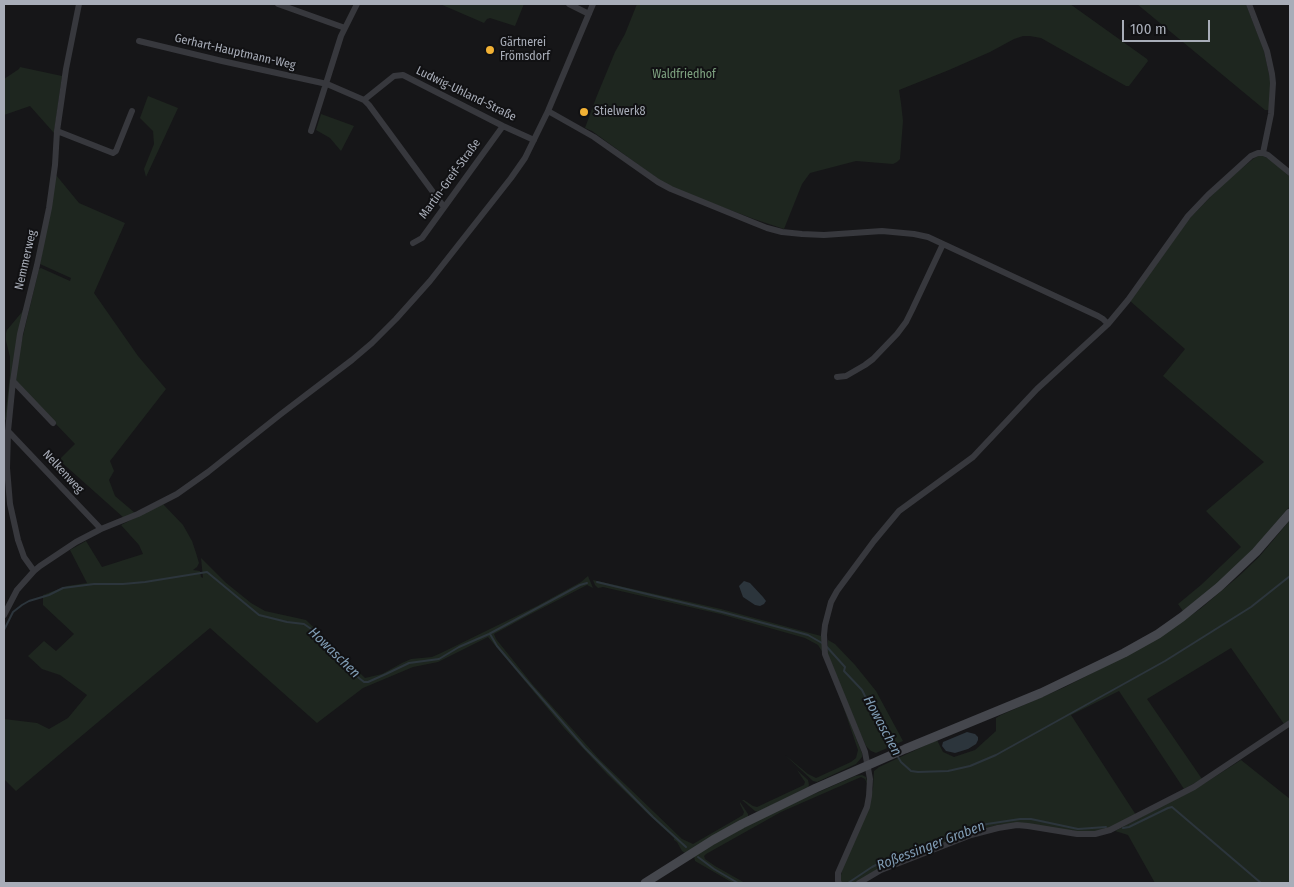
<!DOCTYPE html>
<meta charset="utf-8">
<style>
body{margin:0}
#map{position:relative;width:1294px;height:887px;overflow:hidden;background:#161618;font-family:"Fira Sans Condensed",sans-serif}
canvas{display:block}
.frame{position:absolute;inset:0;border:5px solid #a8adb8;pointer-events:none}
.scale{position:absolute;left:1122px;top:20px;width:88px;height:22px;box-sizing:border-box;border:2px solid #a8adb8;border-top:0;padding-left:6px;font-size:15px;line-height:18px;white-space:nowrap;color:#a8adb8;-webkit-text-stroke:4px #111113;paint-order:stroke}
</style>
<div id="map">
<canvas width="1294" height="887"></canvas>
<div class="frame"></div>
<div class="scale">100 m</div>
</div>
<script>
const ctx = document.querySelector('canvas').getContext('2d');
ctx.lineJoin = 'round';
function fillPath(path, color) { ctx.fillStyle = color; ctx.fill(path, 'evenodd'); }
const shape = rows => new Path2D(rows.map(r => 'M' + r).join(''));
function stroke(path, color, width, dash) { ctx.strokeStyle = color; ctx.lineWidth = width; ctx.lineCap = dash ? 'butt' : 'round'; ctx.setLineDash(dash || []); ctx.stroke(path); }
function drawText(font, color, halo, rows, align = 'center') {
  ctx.font = font + ' "Fira Sans Condensed",sans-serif'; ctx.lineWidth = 4; ctx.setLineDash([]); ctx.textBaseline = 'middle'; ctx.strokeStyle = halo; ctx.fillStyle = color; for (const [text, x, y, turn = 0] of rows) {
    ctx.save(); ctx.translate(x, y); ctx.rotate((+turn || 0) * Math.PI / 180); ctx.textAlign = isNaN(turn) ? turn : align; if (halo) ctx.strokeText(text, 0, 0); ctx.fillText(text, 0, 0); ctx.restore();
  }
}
const green = shape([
 [440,4,524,4,515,26,490,18,487,19,484,23],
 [637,4,1070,4,1147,59,1148,61,1129,86,1126,86,1041,38,1030,36,1023,36,1014,39,990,52,949,70,899,90,901,103,903,121,900,159,897,162,893,164,856,161,810,173,802,184,784,229,754,219,679,191,662,182,592,131,585,128,596,98,615,52,625,34],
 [1137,4,1246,4,1264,51,1272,88,1269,110,1265,110],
 [20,67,62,76,54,133,30,106,4,115,4,79,19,69],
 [148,96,178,108,146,177,144,169,154,144,153,131,140,118],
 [321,114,354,126,341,151,330,138,316,130],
 [1258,156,1263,156,1273,161,1290,177,1290,506,1253,550,1217,584,1183,611,1178,604,1201,585,1241,547,1206,511,1264,462,1163,376,1185,349,1130,301,1189,219,1223,184,1253,159],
 [56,175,79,203,125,223,94,293,138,356,166,389,110,461,114,471,109,480,115,496,135,513,124,518,59,460,75,444,15,381,20,348,39,269,41,268,70,281,71,278,40,264],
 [26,302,6,420,5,419,10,375,10,357,6,341,6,333,7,330,22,312],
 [163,504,183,525,192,541,196,553,199,563,197,567,193,570,200,571,201,577,203,578,201,558,225,582,251,603,265,611,306,620,365,678,382,674,402,663,411,659,432,657,441,653,537,606,581,582,588,576,593,588,587,585,529,615,494,634,496,639,533,685,600,760,682,839,693,844,738,818,743,815,744,812,740,804,740,802,748,814,748,818,685,853,682,851,677,842,674,840,674,838,649,815,607,774,564,728,488,637,438,662,413,667,363,688,317,723,210,628,16,791,4,779,4,719,37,723,49,729,68,718,87,695,60,675,42,669,28,656,44,641,56,651,74,634,43,605,43,595,67,586,87,583,70,550,86,541,102,567,143,554,139,545,121,525],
 [1290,520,1290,720,1284,724,1231,648,1147,699,1202,779,1184,789,1119,691,1071,715,1136,815,1105,830,1085,832,1003,824,993,826,978,830,860,880,856,883,842,883,840,880,841,875,844,863,869,804,873,788,874,771,879,767,937,740,943,752,954,757,975,750,996,731,996,718,1001,715,1065,687,1100,669,1168,631,1200,609,1239,576,1259,557],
 [593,580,721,609,821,636,822,638,823,653,818,645,805,638,720,614,603,587,598,588,595,585],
 [828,640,835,644,855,665,876,691,903,741,876,753,871,751,866,746,857,726,828,655],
 [842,703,862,753,862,757,856,764,817,782,813,781,785,755,808,774,816,778,851,762,856,758,858,750],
 [1241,760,1290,799,1290,883,1155,883,1128,835,1115,831,1205,783],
 [797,770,808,780,809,785,808,787,758,812,755,811,742,800,744,800,753,806,757,807,804,785,805,782],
 [862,775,866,777,868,786,865,779,861,777,781,812,706,854,704,856,705,859,715,866,745,883,733,883,695,861,694,856,698,853,759,819,789,805,855,776]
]);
const water = shape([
 [744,581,750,583,763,597,766,601,764,604,760,606,755,605,743,597,739,586],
 [967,732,975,734,978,737,978,740,976,744,968,749,955,753,946,751,942,746,943,742]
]);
const stream = shape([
 [597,582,722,612,808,635,822,643],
 [4,630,13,612,22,605,29,601,49,595,63,588,94,584,123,584,145,582,207,572,259,615,287,622,304,624,314,631,359,678,364,682,368,682,386,674,409,663,439,659,459,647,489,634,580,585,587,583],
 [490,634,497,646,519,672,585,748,653,817,686,847],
 [826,646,845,667,844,671,862,690,865,696,872,703,874,712,881,723,882,729,894,751],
 [898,757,901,762,911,771,918,772,948,771,970,766,996,755,1165,661,1251,607,1290,576],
 [1123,828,1129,827,1168,808,1172,807,1261,883],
 [698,857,714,869,738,883],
 [848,883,872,867,884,861,935,841,987,824,1020,819,1031,819,1078,829,1106,827]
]);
const street = shape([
 [278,4,345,28],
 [569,4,589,14],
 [1249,4,1267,51,1272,74,1273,83,1271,114,1263,153],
 [139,41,222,61,327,84,364,100,369,105,444,207],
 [364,100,394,76,403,75,503,126,534,140],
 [548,111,594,137,658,182,671,189,752,222,767,228,782,232,802,234,824,235,882,231,914,234,928,237,1098,316,1103,319,1108,324],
 [57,131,113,153,116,151,132,111],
 [311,131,341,36,357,4],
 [413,243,422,238,503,126],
 [837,377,846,376,865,365,873,359,897,334,906,322,912,310,943,244],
 [13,381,53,423],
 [8,431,101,529],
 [34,571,24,557,18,540,10,504,7,468,8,431,13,381,20,334,37,265,49,208,55,165,57,131,66,69,79,4],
 [4,615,17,590,34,571,40,566,76,542,101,529,138,514,177,494,208,472,281,414,352,360,372,343,396,319,430,281,511,178,525,158,548,111,593,4],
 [839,883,838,881,838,873,867,807,869,796,870,779,865,752,825,654,824,635,825,625,831,602,837,591,874,541,899,511,973,457,1037,389,1108,324,1128,300,1188,216,1208,195,1251,156,1258,153,1263,153,1268,155,1290,173],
 [859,883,881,870,971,835,998,828,1017,825,1028,826,1077,834,1095,834,1110,830,1194,787,1290,723]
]);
const secondary = shape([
 [645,883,713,840,742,824,816,788,905,749,1041,693,1124,653,1158,634,1182,617,1219,587,1256,552,1290,513]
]);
const markers = [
 [490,50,5,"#f2b134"],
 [584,112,5,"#f2b134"]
];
const poiNames = [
 ["Gärtnerei",500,43],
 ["Frömsdorf",500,57],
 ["Stielwerk8",594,112]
];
const streetNames = [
 ["Gerhart-Hauptmann-Weg",235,52,13],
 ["Ludwig-Uhland-Straße",466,94,26],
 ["Martin-Greif-Straße",450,179,-54],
 ["Nemmerweg",26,260,-77],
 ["Nelkenweg",63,472,47]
];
const parkNames = [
 ["Waldfriedhof",684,75]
];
const waterNames = [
 ["Howaschen",334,653,44],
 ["Howaschen",882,726,62],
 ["Roßessinger Graben",931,846,-21]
];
fillPath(green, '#1e261f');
fillPath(water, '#2c353c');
stroke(stream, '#2c353c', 2);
stroke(street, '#37383d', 6);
stroke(secondary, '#45474d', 9);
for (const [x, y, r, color] of markers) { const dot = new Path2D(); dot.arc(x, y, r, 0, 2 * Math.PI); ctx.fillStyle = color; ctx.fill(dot); stroke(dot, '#111113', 2); }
drawText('12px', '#a8adb8', '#111113', poiNames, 'left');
drawText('12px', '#a8adb8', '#111113', streetNames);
drawText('12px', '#7fa381', '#111113', parkNames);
drawText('italic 14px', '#7f9bb3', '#111113', waterNames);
</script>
